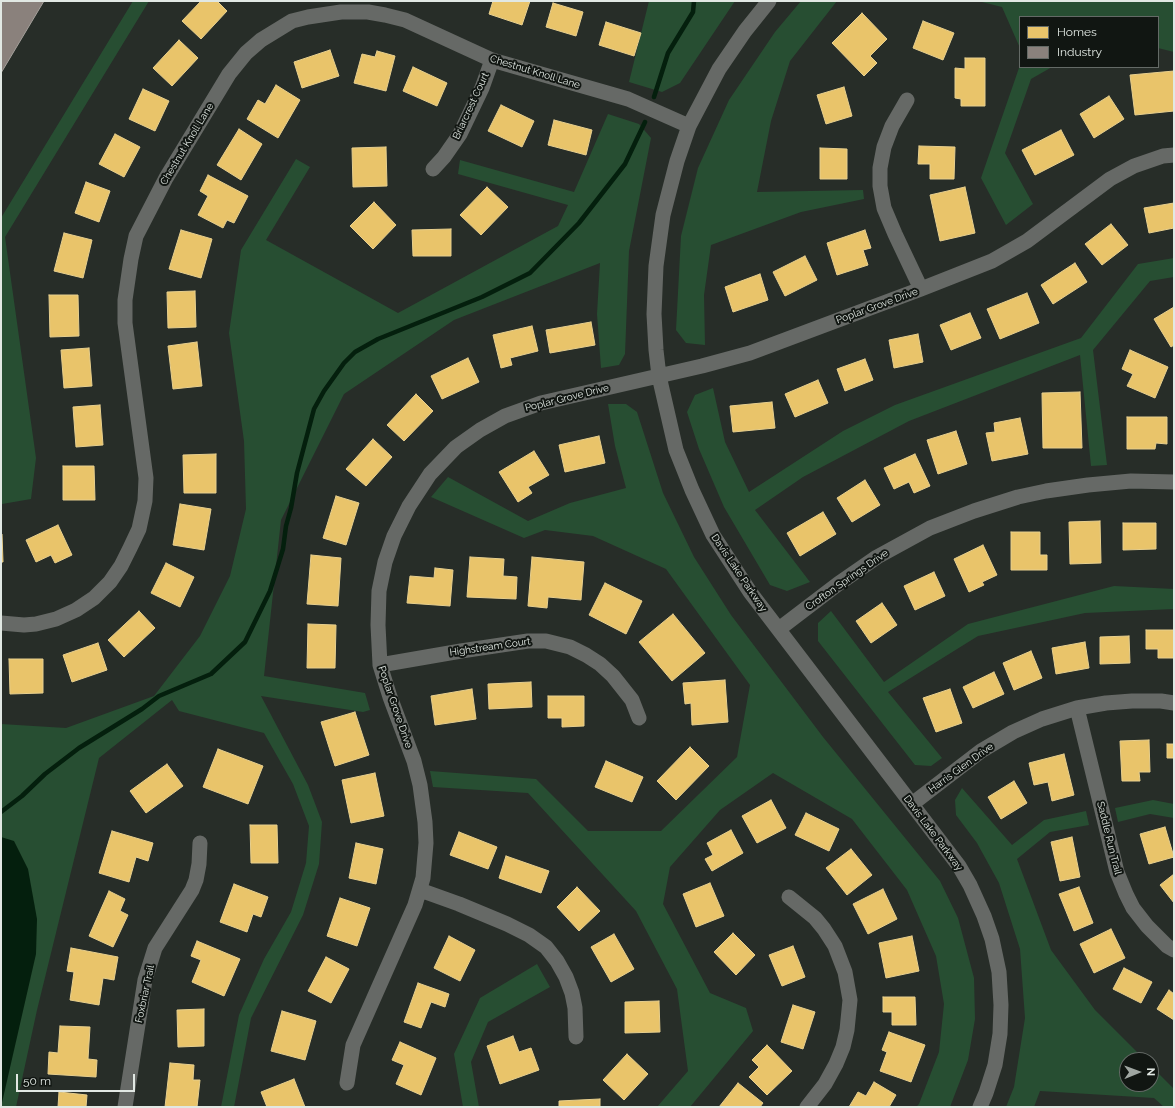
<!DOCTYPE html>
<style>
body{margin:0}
#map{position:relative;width:1175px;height:1108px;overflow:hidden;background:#272d28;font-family:Raleway,sans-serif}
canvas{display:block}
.frame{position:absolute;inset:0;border:2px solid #e1e8e3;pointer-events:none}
.legend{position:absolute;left:1019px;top:16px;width:140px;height:52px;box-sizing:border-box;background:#111612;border:1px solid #646a66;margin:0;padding:5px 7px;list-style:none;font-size:12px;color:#e1e8e3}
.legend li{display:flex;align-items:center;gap:8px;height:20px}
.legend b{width:20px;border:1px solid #646a66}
.north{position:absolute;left:1119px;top:1052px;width:40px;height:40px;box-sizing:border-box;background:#111612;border:1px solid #646a66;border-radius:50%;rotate:89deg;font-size:11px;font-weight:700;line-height:16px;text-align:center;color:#e1e8e3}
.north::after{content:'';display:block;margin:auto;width:14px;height:18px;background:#a0a7a2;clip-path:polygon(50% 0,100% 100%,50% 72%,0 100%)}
.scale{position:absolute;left:16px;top:1074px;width:119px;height:18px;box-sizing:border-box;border:2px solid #e1e8e3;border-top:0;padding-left:5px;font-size:12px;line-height:14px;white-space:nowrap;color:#e1e8e3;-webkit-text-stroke:3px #111612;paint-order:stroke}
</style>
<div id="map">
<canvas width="1175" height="1108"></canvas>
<div class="frame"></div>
<ul class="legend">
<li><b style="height:11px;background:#e9c46a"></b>Homes</li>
<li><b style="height:11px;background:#8a817c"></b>Industry</li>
</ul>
<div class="north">N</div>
<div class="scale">50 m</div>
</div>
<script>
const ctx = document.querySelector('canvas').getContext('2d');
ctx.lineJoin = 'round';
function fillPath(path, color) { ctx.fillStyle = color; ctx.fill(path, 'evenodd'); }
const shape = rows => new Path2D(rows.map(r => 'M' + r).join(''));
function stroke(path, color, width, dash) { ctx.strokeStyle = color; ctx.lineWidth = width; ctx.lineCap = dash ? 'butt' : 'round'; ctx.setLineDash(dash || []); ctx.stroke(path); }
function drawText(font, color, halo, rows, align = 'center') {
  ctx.font = font + ' Raleway,sans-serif'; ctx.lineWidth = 4; ctx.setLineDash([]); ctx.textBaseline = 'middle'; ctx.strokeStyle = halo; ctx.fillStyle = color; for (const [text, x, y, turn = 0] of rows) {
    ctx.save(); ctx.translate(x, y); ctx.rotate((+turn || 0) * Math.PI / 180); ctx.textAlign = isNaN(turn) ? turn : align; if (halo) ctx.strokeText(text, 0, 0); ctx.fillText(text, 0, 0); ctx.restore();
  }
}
const green = shape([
 [133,1,149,1,5,237,36,458,31,499,2,504,1,485,1,218],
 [649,1,735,1,680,83,662,92,629,82],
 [801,1,837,1,790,61,771,121,757,192,863,190,864,199,801,212,711,245,704,295,705,345,686,343,676,330,681,236,698,168,729,100,775,32],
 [978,1,1174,1,1174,52,1158,48,1158,17,1020,17,1020,48,1002,7],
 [1020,65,1020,67,1052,67,1031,79,1005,153,1033,204,1006,225,981,178],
 [608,114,639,124,651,138,629,251,625,354,619,365,601,368,597,314,600,263,454,320,344,394,281,520,264,676,365,693,370,710,363,712,261,696,308,785,322,822,319,864,303,915,251,1018,234,1107,221,1107,239,1015,264,959,291,912,306,863,309,826,293,784,264,733,179,711,172,700,99,758,37,1010,16,1107,1,1107,1,724,66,728,154,696,200,636,230,576,246,509,244,441,229,333,241,250,296,159,310,167,266,240,398,313,558,226,568,205,458,174,460,160,574,192],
 [1174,258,1174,277,1150,281,1093,350,1107,465,1091,466,1080,355,909,421,803,477,755,510,810,582,787,591,770,585,724,507,699,449,687,412,695,395,713,388,725,442,749,492,843,431,895,405,1081,338,1138,264],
 [608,404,626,404,637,412,663,493,694,557,731,615,823,737,940,881,958,918,974,978,975,1019,968,1060,950,1107,916,1107,919,1104,939,1052,944,1004,936,956,907,890,852,819,773,773,720,810,670,867,663,904,710,993,746,1008,753,1031,690,1107,657,1107,688,1071,677,989,636,911,528,793,433,787,430,771,536,779,588,831,661,831,737,757,750,685,666,569,593,536,545,530,524,538,431,497,448,477,528,521,570,503,626,488,615,446],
 [1114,586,1174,589,1174,609,1085,613,978,636,888,692,942,758,931,766,915,765,818,641,818,623,831,611,884,682,968,624],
 [962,788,1012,845,1044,820,1086,811,1089,825,1050,832,1017,859,1051,950,1095,1010,1145,1060,1127,1060,1127,1084,1151,1084,1151,1066,1174,1089,1174,1107,1164,1107,1154,1098,1040,1091,1034,1107,1006,1107,1014,1087,1025,1018,1020,949,999,883,977,843,956,815,955,800],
 [1153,800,1174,804,1174,818,1150,814,1118,822,1115,808],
 [537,964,550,987,488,1022,471,1062,479,1107,463,1107,454,1054,480,998]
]);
const water = shape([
 [1,837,14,841,28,869,37,919,36,954,1,1107]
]);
const homes = shape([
 [201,1,217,1,227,11,201,39,182,21,201,1],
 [493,1,530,1,522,25,489,14,493,1],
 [553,3,583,12,576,36,546,27,553,3],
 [862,13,887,39,870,56,877,63,864,76,832,43,862,13],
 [923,21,954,33,943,60,913,48,923,21],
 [606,22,641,33,634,56,599,45,606,22],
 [179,40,198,58,172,86,153,68,179,40],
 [330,50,339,76,302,88,294,62,330,50],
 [377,51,395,56,386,91,354,83,362,54,375,57,377,51],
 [965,58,985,58,985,106,961,106,961,99,955,98,955,68,965,69,965,58],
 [413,67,447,83,437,106,403,91,413,67],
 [1174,71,1174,111,1135,115,1130,75,1174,71],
 [276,85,300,100,278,138,247,119,258,100,265,104,276,85],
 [844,87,852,116,826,124,817,95,844,87],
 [143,89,169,101,155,131,129,119,143,89],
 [1109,96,1124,119,1094,138,1080,114,1109,96],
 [501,105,534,121,522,147,488,131,501,105],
 [554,120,592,130,586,155,548,145,554,120],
 [239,129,262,144,241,180,217,165,239,129],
 [1061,130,1074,155,1035,175,1022,150,1061,130],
 [115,134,140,147,124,177,99,164,115,134],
 [919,146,955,147,954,179,930,179,930,164,918,164,919,146],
 [386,147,387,186,353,187,352,148,386,147],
 [820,148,847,149,847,179,820,179,820,148],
 [208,175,248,196,234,223,227,220,223,228,198,215,208,196,200,191,208,175],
 [86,182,110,191,99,222,75,213,86,182],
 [487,187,508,207,481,235,460,215,487,187],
 [965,187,975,233,940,241,930,195,965,187],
 [374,202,396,225,373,249,350,226,374,202],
 [1174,203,1174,228,1149,233,1144,208,1174,203],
 [1111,224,1128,245,1102,265,1085,244,1111,224],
 [451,229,451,256,413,256,412,230,451,229],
 [181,230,212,239,201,278,169,269,181,230],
 [865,230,871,248,863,250,868,265,837,275,827,243,865,230],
 [64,233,92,240,83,278,54,271,64,233],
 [805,256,817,280,785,296,773,272,805,256],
 [1075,263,1087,282,1053,304,1041,285,1075,263],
 [760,274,768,300,733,312,725,287,760,274],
 [195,291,196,327,168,328,167,292,195,291],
 [1027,293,1039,323,1000,339,987,309,1027,293],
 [49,295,78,295,79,336,50,337,49,295],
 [1174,307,1174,345,1171,347,1154,319,1174,307],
 [970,313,981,338,951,350,940,325,970,313],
 [591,322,595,345,550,353,546,330,591,322],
 [532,326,538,351,510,358,512,365,501,368,493,335,532,326],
 [918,334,923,362,894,368,889,340,918,334],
 [197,342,202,386,173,389,168,346,197,342],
 [89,348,92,386,64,388,61,350,89,348],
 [1130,350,1168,367,1155,398,1127,386,1133,374,1122,369,1130,350],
 [468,358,479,382,442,399,431,376,468,358],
 [865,359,873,380,845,391,837,369,865,359],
 [818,380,828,403,795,417,785,394,818,380],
 [1080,392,1082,448,1043,448,1042,393,1080,392],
 [416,394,433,411,404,441,387,425,416,394],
 [772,402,775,428,733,432,730,406,772,402],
 [100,405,103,445,76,447,73,407,100,405],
 [1127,417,1167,417,1167,444,1156,443,1155,449,1127,449,1127,417],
 [1020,418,1028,454,992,461,986,433,995,432,994,423,1020,418],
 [956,431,967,464,938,474,927,440,956,431],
 [599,436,605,463,565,472,559,445,599,436],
 [373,439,392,457,366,486,346,469,373,439],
 [534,451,549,475,528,487,532,493,518,502,499,472,534,451],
 [216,454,216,493,184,493,183,455,216,454],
 [915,454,930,486,914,493,909,482,894,489,884,468,915,454],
 [63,466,94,466,95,500,63,500,63,466],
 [865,480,880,505,852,522,837,498,865,480],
 [336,496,359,503,346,545,323,538,336,496],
 [180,504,211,509,204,550,173,545,180,504],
 [823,512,836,534,800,556,787,533,823,512],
 [1100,521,1101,563,1070,564,1069,522,1100,521],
 [1123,523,1156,523,1156,549,1123,550,1123,523],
 [58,525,72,555,55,563,51,555,36,562,26,540,58,525],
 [1011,532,1040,532,1040,555,1047,555,1047,570,1011,570,1011,532],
 [1,534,2,534,3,562,1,562,1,534],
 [983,545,997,575,982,582,984,585,969,592,954,559,983,545],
 [311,555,341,558,338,606,307,604,311,555],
 [470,557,504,559,503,576,517,577,516,599,467,597,470,557],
 [532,557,584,562,581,600,548,597,547,608,528,606,532,557],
 [166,563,194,577,180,607,151,593,166,563],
 [435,568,453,570,450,606,407,603,410,576,434,578,435,568],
 [934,572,945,596,915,610,904,586,934,572],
 [605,583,642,601,626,634,589,615,605,583],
 [882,603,897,625,871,643,856,621,882,603],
 [139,611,155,628,124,657,108,640,139,611],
 [673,614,705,653,672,681,639,642,673,614],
 [308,624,336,625,335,668,307,668,308,624],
 [1146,630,1174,630,1174,658,1158,658,1158,649,1146,649,1146,630],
 [1129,636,1130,663,1100,664,1100,637,1129,636],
 [1085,642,1089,668,1056,674,1052,648,1085,642],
 [98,643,107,670,72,682,63,655,98,643],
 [1031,651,1042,678,1014,690,1003,663,1031,651],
 [9,659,43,659,43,693,10,694,9,659],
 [994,672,1004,694,973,708,963,687,994,672],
 [725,680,728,722,692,725,691,703,685,704,683,683,725,680],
 [531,682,532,707,489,709,488,684,531,682],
 [472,689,476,719,435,725,431,696,472,689],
 [950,689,962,723,936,732,923,698,950,689],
 [548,696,584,696,584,726,562,727,562,718,548,718,548,696],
 [355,712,369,755,335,766,321,722,355,712],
 [1149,740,1150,772,1139,772,1140,781,1122,781,1120,741,1149,740],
 [1167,744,1174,744,1174,758,1167,758,1167,744],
 [690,747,709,766,676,800,657,781,690,747],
 [218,749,263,766,248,804,203,787,218,749],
 [1064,754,1074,795,1052,801,1048,782,1034,785,1029,763,1064,754],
 [606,761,643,777,632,802,595,787,606,761],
 [167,764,183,786,146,813,130,791,167,764],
 [375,773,384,816,351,823,342,780,375,773],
 [1014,781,1027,803,1001,819,988,797,1014,781],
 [771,800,786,828,757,843,742,816,771,800],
 [806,813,839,829,829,851,795,835,806,813],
 [250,825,277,825,278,863,251,863,250,825],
 [1165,827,1174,857,1149,864,1140,834,1165,827],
 [731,830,743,853,712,871,705,859,713,855,707,843,731,830],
 [112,831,153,843,148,861,136,857,129,882,99,873,112,831],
 [459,832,497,847,488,869,450,855,459,832],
 [1072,837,1080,877,1060,881,1051,842,1072,837],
 [356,843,383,849,376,884,349,878,356,843],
 [851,849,872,875,847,895,826,868,851,849],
 [506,856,549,871,541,893,499,878,506,856],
 [1174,874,1174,903,1160,885,1174,874],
 [710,883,724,916,696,927,683,894,710,883],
 [234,884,268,897,261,917,253,914,247,932,220,922,234,884],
 [577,887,600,911,579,931,557,907,577,887],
 [1079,887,1093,923,1074,931,1059,894,1079,887],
 [883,889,897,919,868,934,853,904,883,889],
 [109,891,125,899,120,911,128,915,113,947,89,936,109,891],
 [340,898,370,908,357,946,327,936,340,898],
 [1111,929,1125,958,1094,973,1080,944,1111,929],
 [733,933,755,955,736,975,714,952,733,933],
 [614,934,634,969,611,982,591,947,614,934],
 [449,936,475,950,460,981,434,968,449,936],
 [912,936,919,971,886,978,879,943,912,936],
 [197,941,240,959,224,996,192,982,201,960,191,956,197,941],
 [793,946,805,977,782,986,769,955,793,946],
 [71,948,118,957,114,980,103,978,99,1005,70,1000,74,972,67,971,71,948],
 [326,957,349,969,331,1003,308,991,326,957],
 [1124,968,1152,982,1141,1003,1113,989,1124,968],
 [418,983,449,994,445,1007,431,1002,421,1028,404,1022,418,983],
 [1169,990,1174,994,1174,1020,1157,1009,1169,990],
 [883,997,915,997,916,1025,892,1025,892,1012,883,1012,883,997],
 [659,1001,660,1032,625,1033,625,1002,659,1001],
 [793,1005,815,1012,803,1049,781,1042,793,1005],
 [204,1009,204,1046,178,1047,177,1010,204,1009],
 [282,1011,316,1021,305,1060,271,1051,282,1011],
 [60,1026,90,1027,88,1059,97,1060,96,1077,48,1074,49,1052,58,1053,60,1026],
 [889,1032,925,1045,911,1082,880,1071,887,1052,882,1050,889,1032],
 [513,1036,519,1052,531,1048,539,1070,500,1084,487,1046,513,1036],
 [400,1042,436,1058,421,1095,396,1084,404,1065,392,1060,400,1042],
 [767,1045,792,1071,767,1095,749,1077,759,1067,752,1060,767,1045],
 [627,1054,648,1074,624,1100,603,1080,627,1054],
 [170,1063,194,1065,193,1080,200,1080,197,1107,165,1107,170,1063],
 [294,1079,305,1107,267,1107,261,1092,294,1079],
 [874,1082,896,1095,889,1107,849,1107,858,1092,866,1096,874,1082],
 [738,1083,763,1103,760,1107,719,1107,738,1083],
 [59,1092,87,1095,86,1107,58,1107,59,1092],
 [600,1099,600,1107,559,1107,559,1101,600,1099]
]);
const industry = shape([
 [1,1,44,1,1,73,1,1]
]);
const stream = shape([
 [654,97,668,53,693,12,694,1],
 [1,812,22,796,45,774,79,748,142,709,159,696,211,674,245,642,270,591,283,549,286,526,291,508,297,473,314,409,324,391,344,363,355,352,378,339,482,297,530,273,579,223,625,164,645,122]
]);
const street = shape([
 [769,1,745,31,719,69,689,126,677,161,663,215,656,266,654,314,656,350,659,376,676,450,692,490,713,535,750,592,959,866,970,885,984,916,992,939,999,972,1001,1005,1000,1034,995,1065,986,1093,980,1107],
 [907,100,892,126,884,147,880,168,880,186,884,208,895,234,921,289],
 [433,169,444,157,460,134,482,88,492,60],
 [1,623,24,625,36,624,56,619,76,610,94,598,110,582,121,566,130,548,139,529,145,501,146,478,125,323,125,300,131,259,136,236,166,178,229,74,246,53,261,40,292,21,308,17,341,12,368,12,385,15,405,20,492,60,628,99,689,126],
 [779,629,838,584,877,557,930,528,974,511,1018,497,1046,491,1088,485,1131,481,1174,482],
 [380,665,461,651,528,641,546,641,570,647,586,655,600,664,613,676,632,700,639,718],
 [1077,708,1117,872,1126,894,1133,908,1147,926,1167,946,1174,950],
 [912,804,981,751,1013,732,1042,719,1077,708,1106,703,1132,701,1161,701,1174,703],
 [420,890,459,904,507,924,529,935,546,947,557,961,566,977,572,993,575,1008,576,1037],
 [789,897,815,918,824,929,835,946,845,972,850,1000,847,1030,843,1047,836,1064,825,1084,807,1107],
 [347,1083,353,1045,415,905,423,878,426,843,425,822,420,785,414,761,390,697,380,665,378,625,379,591,385,562,394,536,409,506,430,474,456,447,480,430,505,416,541,403,702,366,750,353,921,289,992,261,1027,241,1110,179,1134,166,1163,156,1174,155],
 [125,1107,145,980,155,948,192,890,196,880,199,864,200,843]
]);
const streetNames = [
 ["Chestnut Knoll Lane",535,72,17],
 ["Briarcrest Court",471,106,-65],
 ["Chestnut Knoll Lane",187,144,-59],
 ["Poplar Grove Drive",877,306,-20],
 ["Poplar Grove Drive",567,398,-14],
 ["Davis Lake Parkway",739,573,56],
 ["Crofton Springs Drive",847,580,-35],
 ["Highstream Court",490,647,-8],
 ["Poplar Grove Drive",395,707,71],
 ["Harris Glen Drive",961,768,-36],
 ["Davis Lake Parkway",933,833,53],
 ["Saddle Run Trail",1109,838,76],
 ["Foxbriar Trail",145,994,-78]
];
fillPath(green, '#274e32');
fillPath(water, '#041f0d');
fillPath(homes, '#e9c46a');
stroke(homes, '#e7cf8e', 1);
fillPath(industry, '#8a817c');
stroke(industry, '#a4a09b', 1);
stroke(stream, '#041f0d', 4.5);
stroke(street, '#666966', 15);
drawText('10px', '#e1e8e3', '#111612', streetNames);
</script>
